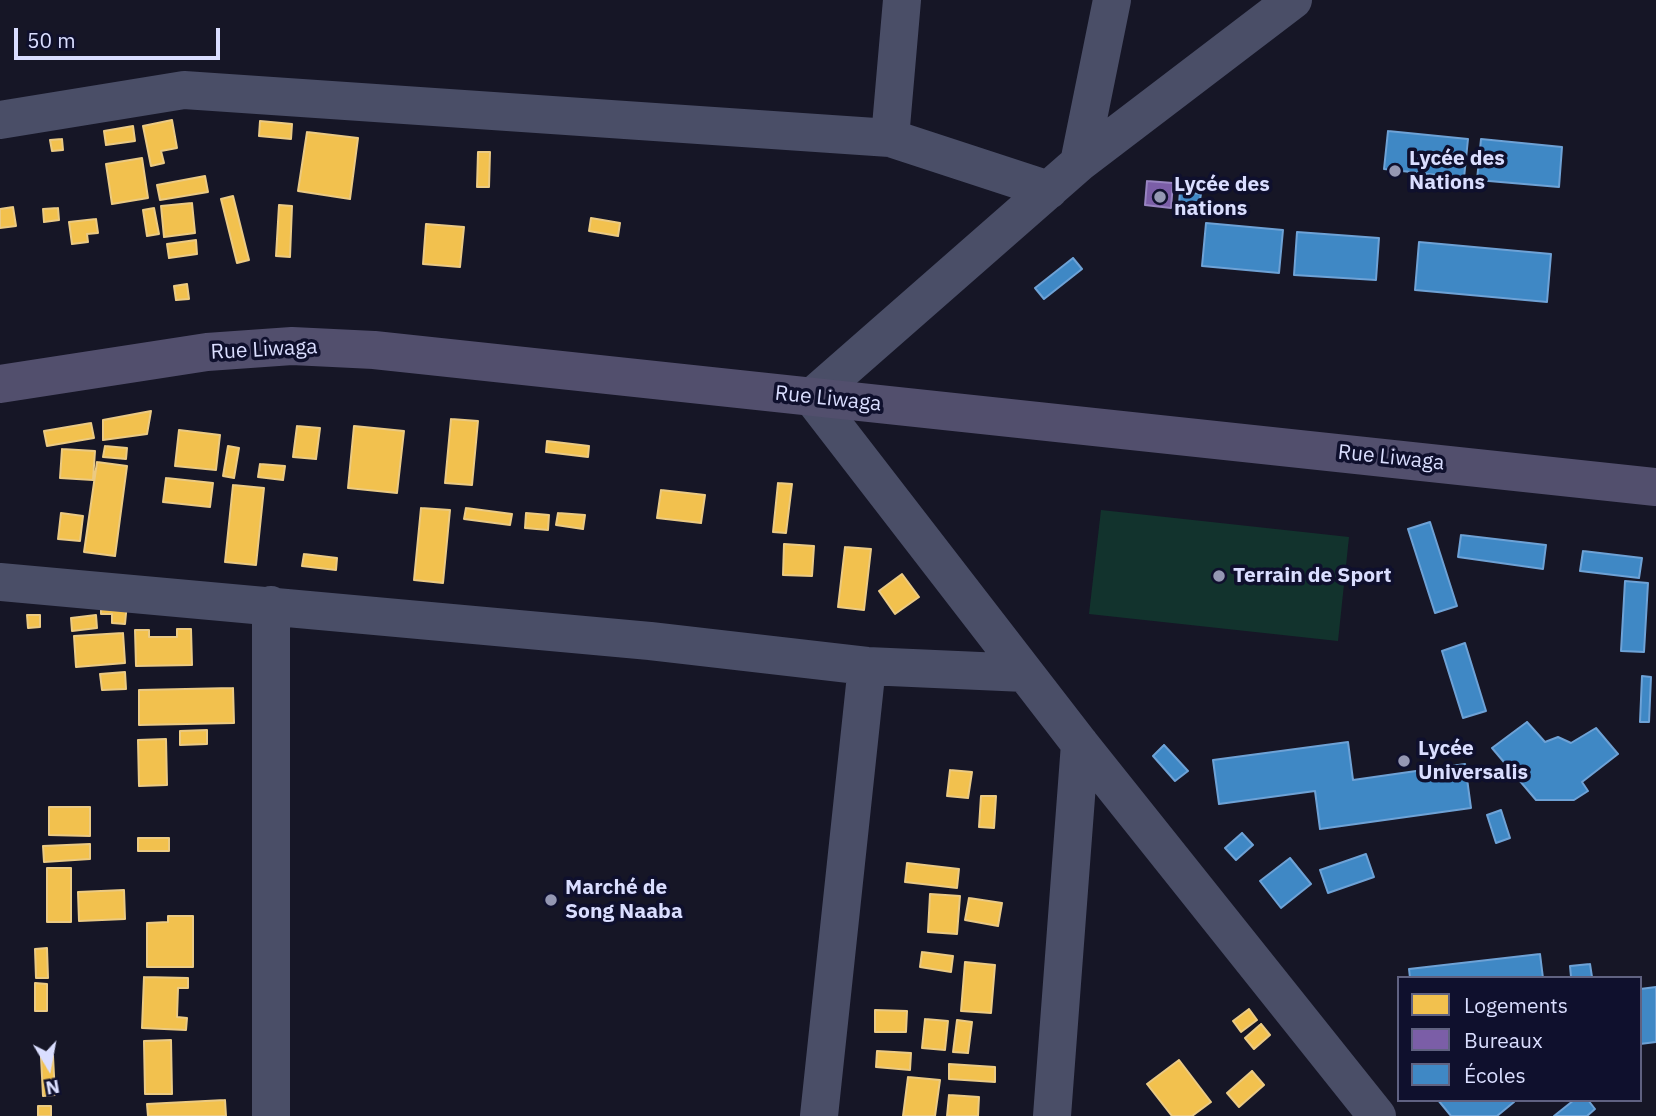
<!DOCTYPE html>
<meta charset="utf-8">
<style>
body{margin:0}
#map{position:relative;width:1656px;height:1116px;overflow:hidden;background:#161626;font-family:"IBM Plex Sans",sans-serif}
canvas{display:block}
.legend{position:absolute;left:1397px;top:976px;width:245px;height:126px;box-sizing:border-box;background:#0f102d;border:2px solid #606281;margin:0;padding:9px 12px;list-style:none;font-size:21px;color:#dadeff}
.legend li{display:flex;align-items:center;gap:14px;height:35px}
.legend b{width:35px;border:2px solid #606281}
.north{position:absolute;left:14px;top:1032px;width:70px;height:70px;-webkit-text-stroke:5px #0f102d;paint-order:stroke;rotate:170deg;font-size:19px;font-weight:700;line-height:28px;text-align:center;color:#dadeff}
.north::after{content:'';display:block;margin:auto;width:24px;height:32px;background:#dadeff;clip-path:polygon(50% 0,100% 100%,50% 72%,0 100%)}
.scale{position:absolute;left:14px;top:28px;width:206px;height:32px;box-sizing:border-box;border:4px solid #dadeff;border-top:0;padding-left:9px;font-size:21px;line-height:24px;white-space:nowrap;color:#dadeff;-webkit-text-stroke:5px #0f102d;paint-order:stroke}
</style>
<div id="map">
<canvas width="1656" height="1116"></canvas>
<ul class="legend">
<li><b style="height:19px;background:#f2c14e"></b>Logements</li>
<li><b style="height:19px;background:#7b5ea7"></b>Bureaux</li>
<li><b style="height:19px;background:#3f88c5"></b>Écoles</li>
</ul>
<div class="north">N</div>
<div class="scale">50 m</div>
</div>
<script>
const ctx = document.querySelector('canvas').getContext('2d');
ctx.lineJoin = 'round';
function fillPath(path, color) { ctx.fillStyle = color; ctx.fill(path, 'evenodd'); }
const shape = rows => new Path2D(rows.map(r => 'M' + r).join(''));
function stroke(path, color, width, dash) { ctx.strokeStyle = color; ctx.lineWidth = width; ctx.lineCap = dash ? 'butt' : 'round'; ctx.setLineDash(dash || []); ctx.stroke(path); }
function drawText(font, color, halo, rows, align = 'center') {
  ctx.font = font + ' "IBM Plex Sans",sans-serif'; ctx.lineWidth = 7; ctx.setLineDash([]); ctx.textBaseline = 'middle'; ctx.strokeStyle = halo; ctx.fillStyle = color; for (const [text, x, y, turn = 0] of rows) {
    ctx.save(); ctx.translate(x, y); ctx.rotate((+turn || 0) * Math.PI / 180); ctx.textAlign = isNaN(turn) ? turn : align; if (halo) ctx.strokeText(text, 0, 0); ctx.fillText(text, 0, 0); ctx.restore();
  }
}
const green = shape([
 [1101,510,1349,537,1338,641,1089,614]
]);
const homes = shape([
 [172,120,177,148,161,151,164,163,151,166,143,126,172,120],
 [260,121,292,124,291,139,259,136,260,121],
 [133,126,135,141,106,145,104,131,133,126],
 [307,132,358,138,350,199,298,191,307,132],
 [62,139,63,150,52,151,50,140,62,139],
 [478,152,490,152,489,187,477,187,478,152],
 [142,158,148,198,112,204,106,164,142,158],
 [205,176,208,192,160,200,157,185,205,176],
 [233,196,249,260,237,263,221,199,233,196],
 [192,203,195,233,164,237,161,206,192,203],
 [279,205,292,206,290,257,276,256,279,205],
 [13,207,16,226,0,228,0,209,13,207],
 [58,208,59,220,44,222,43,209,58,208],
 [154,208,159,234,147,236,143,210,154,208],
 [591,218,620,223,618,236,589,231,591,218],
 [96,219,98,233,87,234,88,242,72,244,69,222,96,219],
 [426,224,464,227,460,267,423,264,426,224],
 [196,240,197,254,169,258,167,244,196,240],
 [187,284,189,299,176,300,174,286,187,284],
 [151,411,147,434,103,440,103,420,151,411],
 [451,419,478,421,472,485,445,483,451,419],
 [91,423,94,438,47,446,44,431,91,423],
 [297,426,320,428,316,459,293,457,297,426],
 [354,426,404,431,397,493,348,488,354,426],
 [179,430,220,435,216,470,175,466,179,430],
 [547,441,589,446,588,457,546,452,547,441],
 [105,446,127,448,126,459,103,457,105,446],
 [228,446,239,448,234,478,223,476,228,446],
 [62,449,95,451,93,480,60,478,62,449],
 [97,462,127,466,115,556,84,552,97,462],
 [260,464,285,466,283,480,258,477,260,464],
 [166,478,213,483,210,507,163,502,166,478],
 [778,483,792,484,786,533,773,532,778,483],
 [233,485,264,488,256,565,225,562,233,485],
 [661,490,705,495,701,523,657,518,661,490],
 [421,508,450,510,443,583,414,580,421,508],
 [466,508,512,514,510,525,464,519,466,508],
 [61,513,83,516,80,541,58,539,61,513],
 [526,513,549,515,548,530,525,528,526,513],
 [558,513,585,515,583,529,556,525,558,513],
 [784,544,814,546,812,576,783,575,784,544],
 [845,547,871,549,864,610,838,607,845,547],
 [304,554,337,558,336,570,302,566,304,554],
 [902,574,919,597,895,614,879,591,902,574],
 [101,601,127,603,125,624,112,623,112,614,101,614,101,601],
 [27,615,40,615,40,627,28,628,27,615],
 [96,615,97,628,72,631,71,618,96,615],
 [177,629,191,629,192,665,136,666,135,630,149,630,149,637,177,637,177,629],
 [123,633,125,663,76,667,74,636,123,633],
 [125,672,126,689,102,690,100,674,125,672],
 [233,688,234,723,139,725,139,690,233,688],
 [207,730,207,744,180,745,180,731,207,730],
 [166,739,167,785,139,786,138,740,166,739],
 [950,770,972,772,968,798,947,796,950,770],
 [981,796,996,796,994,828,979,827,981,796],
 [49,807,90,807,90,836,49,835,49,807],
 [138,838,169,838,169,851,138,851,138,838],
 [90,844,90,859,44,862,43,846,90,844],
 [907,863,959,869,957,888,905,882,907,863],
 [47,868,71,868,71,922,47,922,47,868],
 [124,890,125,919,79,921,78,892,124,890],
 [930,894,960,896,957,934,928,932,930,894],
 [969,898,1002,903,998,926,965,920,969,898],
 [168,916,193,916,193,967,147,967,147,923,168,922,168,916],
 [47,948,48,978,36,978,35,949,47,948],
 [922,952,953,956,951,972,920,967,922,952],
 [965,962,995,965,991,1013,961,1011,965,962],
 [144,977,188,978,188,988,178,988,177,1017,187,1018,186,1030,142,1028,144,977],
 [35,983,47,984,47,1011,35,1011,35,983],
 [1249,1009,1257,1020,1241,1032,1233,1021,1249,1009],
 [875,1010,907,1011,906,1032,875,1032,875,1010],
 [925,1019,948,1021,945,1050,922,1048,925,1019],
 [957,1020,972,1022,968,1053,953,1052,957,1020],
 [1261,1024,1270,1035,1254,1049,1245,1038,1261,1024],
 [171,1040,172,1094,145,1094,144,1041,171,1040],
 [877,1051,911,1053,910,1070,876,1067,877,1051],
 [53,1056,55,1095,43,1096,41,1057,53,1056],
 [1179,1060,1211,1102,1192,1116,1172,1116,1147,1084,1179,1060],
 [949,1064,995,1067,995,1082,949,1079,949,1064],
 [1252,1071,1264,1085,1239,1107,1227,1093,1252,1071],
 [908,1077,940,1080,935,1116,903,1116,908,1077],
 [949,1095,979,1097,978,1116,947,1116,949,1095],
 [225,1100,226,1116,148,1116,147,1104,225,1100],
 [38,1106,51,1106,51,1116,38,1116,38,1106]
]);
const offices = shape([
 [1147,181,1173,183,1171,208,1145,205,1147,181]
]);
const schools = shape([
 [1388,131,1468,139,1464,178,1384,169,1388,131],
 [1481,139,1562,147,1559,187,1477,180,1481,139],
 [1180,192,1201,194,1199,205,1179,203,1180,192],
 [1206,223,1283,230,1279,273,1202,266,1206,223],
 [1297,232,1379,238,1376,280,1294,275,1297,232],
 [1419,242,1551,254,1547,302,1415,290,1419,242],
 [1073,258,1082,269,1044,299,1035,288,1073,258],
 [1430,522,1457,606,1435,613,1408,529,1430,522],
 [1461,535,1546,545,1543,569,1458,557,1461,535],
 [1583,551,1642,558,1639,578,1580,571,1583,551],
 [1625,581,1648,583,1644,652,1621,651,1625,581],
 [1465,643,1486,711,1463,718,1442,651,1465,643],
 [1642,676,1651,677,1649,722,1640,722,1642,676],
 [1527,722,1545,742,1558,737,1571,743,1596,728,1618,754,1582,782,1588,791,1574,800,1536,800,1492,748,1527,722],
 [1348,742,1353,780,1465,764,1471,808,1320,829,1315,791,1219,804,1213,760,1348,742],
 [1164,745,1188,771,1175,781,1153,756,1164,745],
 [1501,810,1510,838,1496,843,1487,815,1501,810],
 [1242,833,1253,845,1236,860,1225,848,1242,833],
 [1366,854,1374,877,1328,893,1320,870,1366,854],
 [1290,858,1311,884,1281,908,1260,881,1290,858],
 [1540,954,1543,978,1410,978,1409,969,1540,954],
 [1590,964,1592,977,1562,978,1571,977,1570,966,1590,964],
 [1656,987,1656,1042,1640,1044,1640,989,1656,987],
 [1438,1100,1513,1100,1514,1102,1497,1116,1451,1116,1438,1100],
 [1574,1100,1588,1100,1595,1109,1587,1116,1554,1116,1574,1100]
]);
const minor = shape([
 [1293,0,1079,163,812,397,1080,744,1377,1116],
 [0,120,184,90,890,138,1049,190],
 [890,138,902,0],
 [1079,163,1112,0],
 [0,582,650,641,867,666,1025,673],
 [271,605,271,1116],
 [819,1116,867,666],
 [1052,1116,1080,744]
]);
const major = shape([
 [0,384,207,352,292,346,374,350,1656,487]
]);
const markers = [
 [1395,171,7,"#9598b3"],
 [1160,197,7,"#9598b3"],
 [1219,576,7,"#9598b3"],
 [1404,761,7,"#9598b3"],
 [551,900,7,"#9598b3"]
];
const poiNames = [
 ["Lycée des",1409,159],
 ["Nations",1409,183],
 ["Lycée des",1174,185],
 ["nations",1174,209],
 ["Terrain de Sport",1233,576],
 ["Lycée",1418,749],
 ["Universalis",1418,773],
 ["Marché de",565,888],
 ["Song Naaba",565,912]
];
const streetNames = [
 ["Rue Liwaga",264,350,-3],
 ["Rue Liwaga",828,399,6],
 ["Rue Liwaga",1391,458,6]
];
fillPath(green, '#12332d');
fillPath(homes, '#f2c14e');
stroke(homes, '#ebca83', 2);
fillPath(offices, '#7b5ea7');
stroke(offices, '#9884c1', 2);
fillPath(schools, '#3f88c5');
stroke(schools, '#6ea2d6', 2);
stroke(minor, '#4a4e67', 38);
stroke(major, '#524f6d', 38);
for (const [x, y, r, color] of markers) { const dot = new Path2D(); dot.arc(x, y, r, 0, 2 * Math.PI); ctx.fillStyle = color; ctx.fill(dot); stroke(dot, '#0f102d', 2.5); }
drawText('bold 21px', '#dadeff', '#0f102d', poiNames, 'left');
drawText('21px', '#dadeff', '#0f102d', streetNames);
</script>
